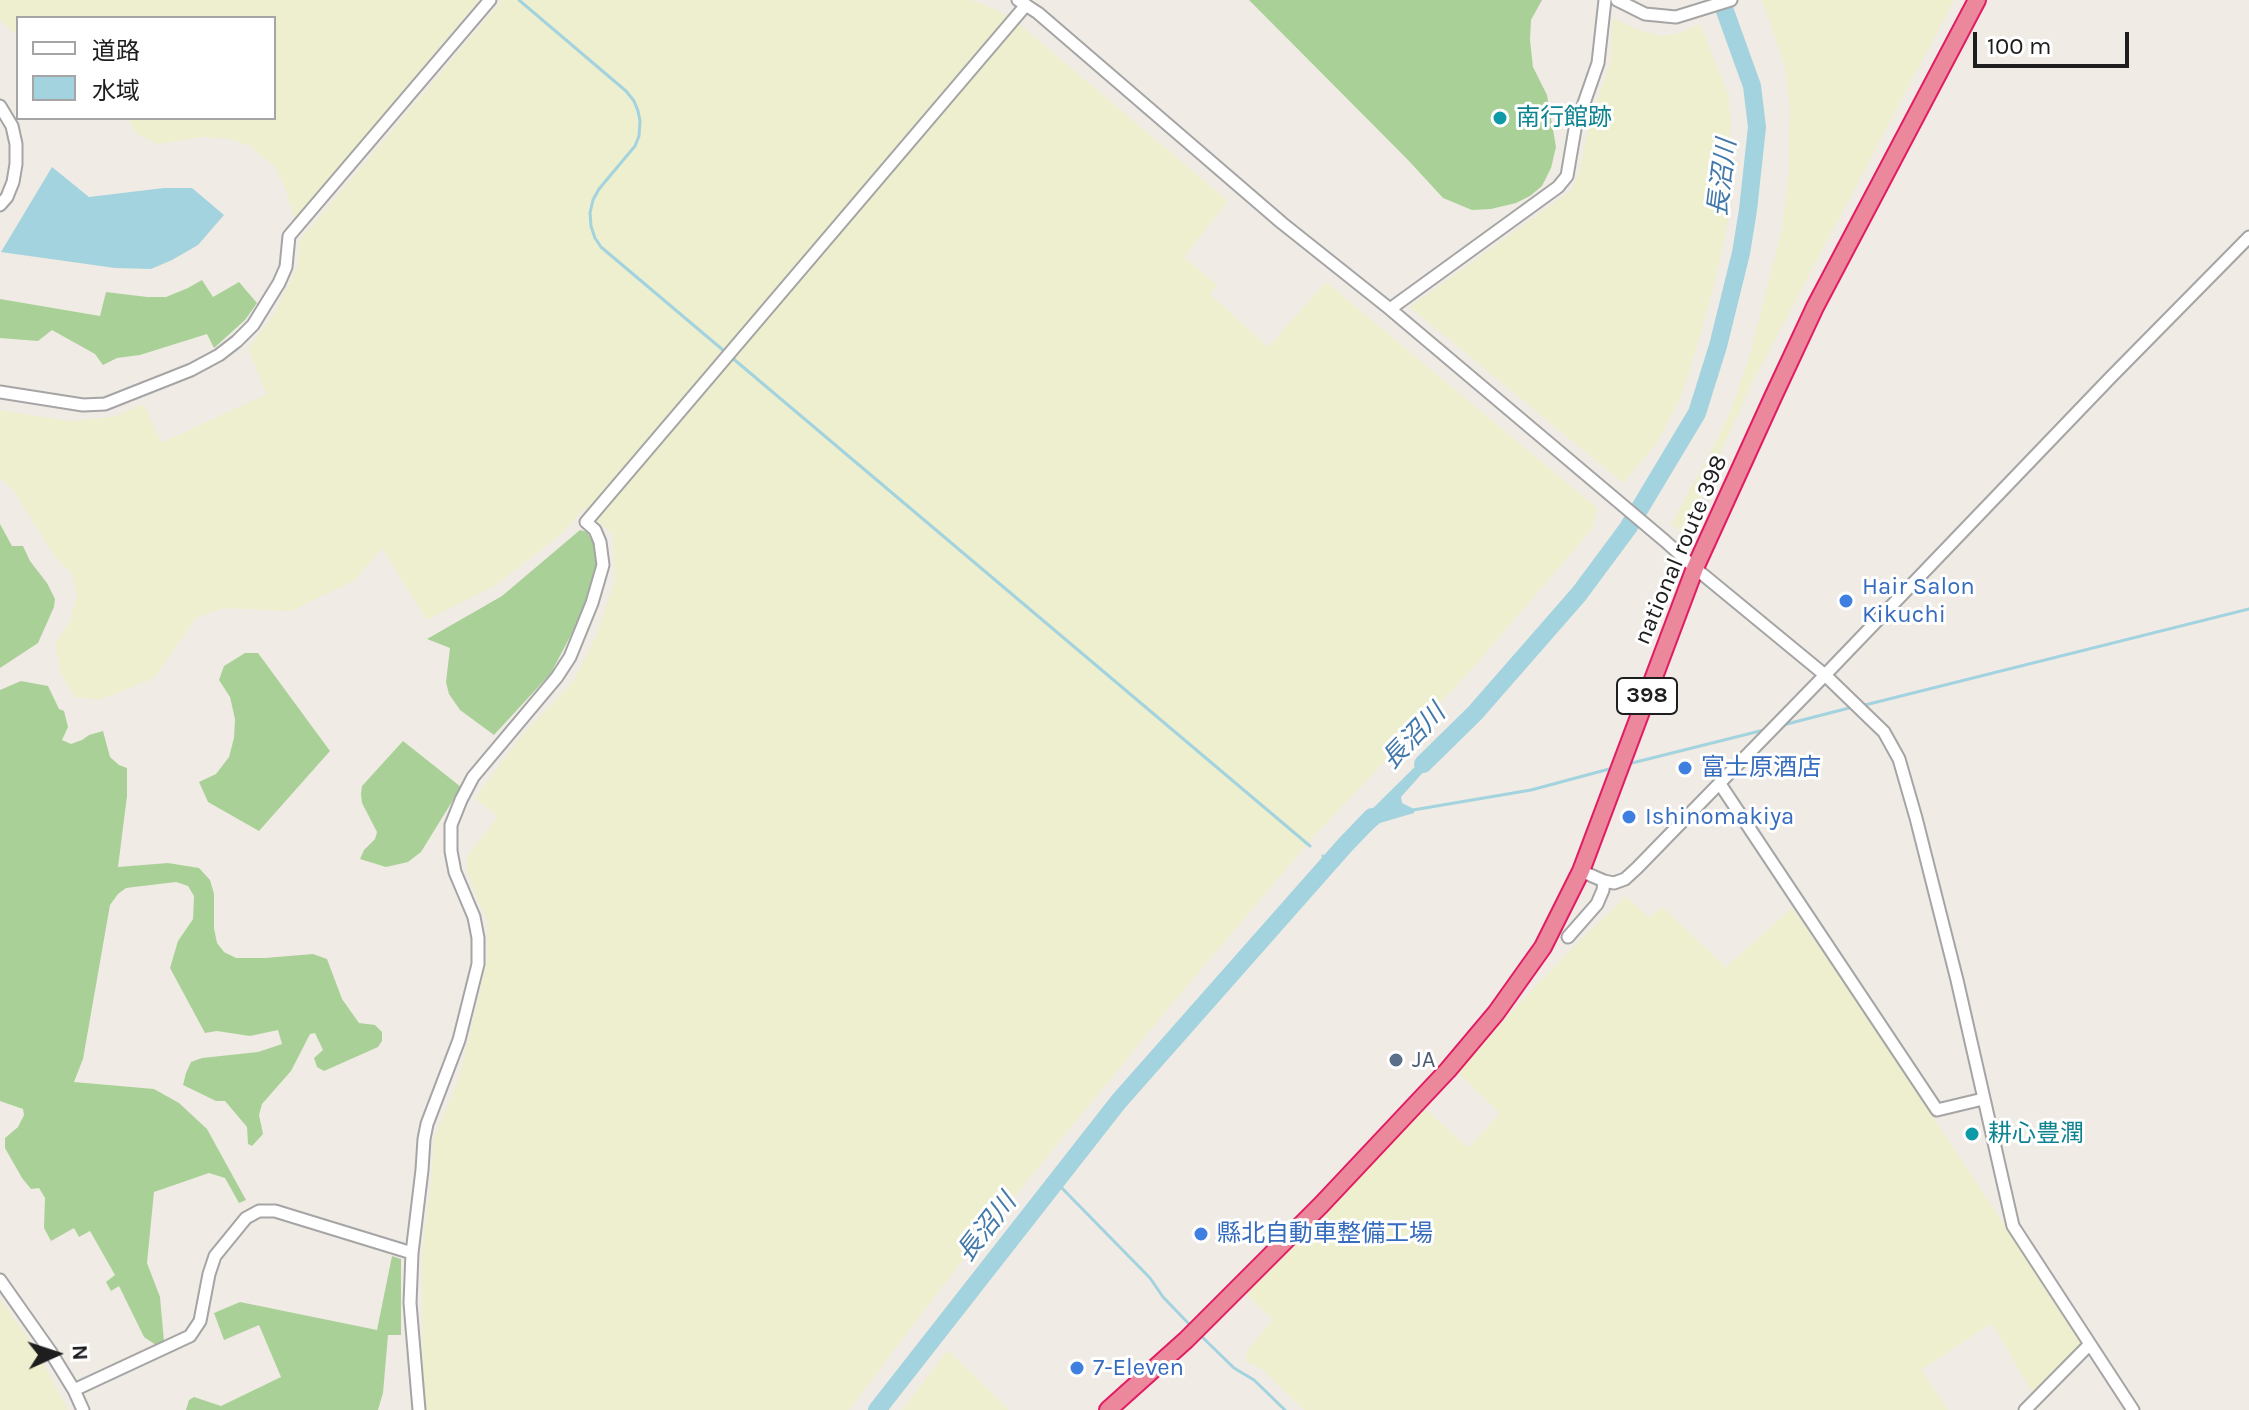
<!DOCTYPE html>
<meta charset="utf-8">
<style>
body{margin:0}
#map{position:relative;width:2249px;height:1410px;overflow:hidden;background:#f0ebe4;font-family:Karla,"Noto Sans JP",sans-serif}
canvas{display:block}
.legend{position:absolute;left:16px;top:16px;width:260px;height:104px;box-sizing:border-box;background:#fff;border:2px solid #a5a5a5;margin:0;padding:10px 14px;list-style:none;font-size:24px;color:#1e1e1e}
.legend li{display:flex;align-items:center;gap:16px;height:40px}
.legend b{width:40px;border:2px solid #a5a5a5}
.north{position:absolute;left:16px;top:1314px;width:80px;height:80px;-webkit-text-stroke:6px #fff;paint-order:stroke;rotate:87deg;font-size:22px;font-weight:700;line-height:32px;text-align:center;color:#1e1e1e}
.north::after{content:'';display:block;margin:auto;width:28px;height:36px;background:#1e1e1e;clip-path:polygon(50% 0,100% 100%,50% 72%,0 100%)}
.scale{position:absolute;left:1973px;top:32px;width:156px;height:36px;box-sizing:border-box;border:4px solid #1e1e1e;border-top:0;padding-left:10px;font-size:24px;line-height:28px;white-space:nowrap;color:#1e1e1e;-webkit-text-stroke:6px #fff;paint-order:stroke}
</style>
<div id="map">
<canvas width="2249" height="1410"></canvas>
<ul class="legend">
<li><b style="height:10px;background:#fff"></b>道路</li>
<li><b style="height:22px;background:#a2d3df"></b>水域</li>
</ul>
<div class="north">N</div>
<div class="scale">100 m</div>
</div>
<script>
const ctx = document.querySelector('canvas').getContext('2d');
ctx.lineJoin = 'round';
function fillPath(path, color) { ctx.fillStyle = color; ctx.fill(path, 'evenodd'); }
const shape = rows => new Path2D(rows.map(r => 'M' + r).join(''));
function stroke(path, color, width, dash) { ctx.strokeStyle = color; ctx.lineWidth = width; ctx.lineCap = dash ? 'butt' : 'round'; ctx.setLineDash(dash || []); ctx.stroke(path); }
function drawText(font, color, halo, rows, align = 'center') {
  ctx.font = font + ' Karla,"Noto Sans JP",sans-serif'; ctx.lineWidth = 6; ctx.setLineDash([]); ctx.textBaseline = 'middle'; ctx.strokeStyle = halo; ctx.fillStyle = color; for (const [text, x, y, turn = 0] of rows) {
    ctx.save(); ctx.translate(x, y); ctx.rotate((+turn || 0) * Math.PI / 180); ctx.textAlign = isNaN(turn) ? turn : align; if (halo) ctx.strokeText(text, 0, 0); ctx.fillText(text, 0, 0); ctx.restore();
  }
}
const farmland = shape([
 [0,0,479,0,295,219,283,182,275,167,250,146,229,139,202,137,158,144,135,133,128,118,274,118,274,18,18,18,18,36,0,20],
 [502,0,971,0,998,10,1025,29,1228,201,1184,257,1217,285,1210,294,1268,347,1326,282,1597,508,1592,529,1471,670,1315,835,1171,1005,960,1263,849,1410,423,1410,422,1253,431,1182,434,1138,459,1079,488,958,487,919,476,897,467,868,467,856,498,817,475,798,522,735,573,682,596,636,615,580,613,534,583,509,564,532,495,586,427,620,382,548,354,581,290,611,224,608,196,618,154,678,100,700,75,697,62,676,55,644,70,622,77,596,72,573,55,557,14,491,0,478,0,410,69,421,112,417,144,404,161,443,267,394,248,349,275,313,298,265,299,241],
 [1762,0,1954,0,1750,387,1701,496,1687,533,1684,534,1671,524,1713,448,1732,408,1750,354,1782,230,1789,171,1790,106,1785,67],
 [1613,18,1641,31,1662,36,1681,33,1700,24,1728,94,1731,123,1725,190,1732,203,1714,285,1699,339,1681,397,1656,444,1623,483,1410,307,1572,190,1580,168,1590,121,1610,64],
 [1626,896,1649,918,1662,907,1726,967,1792,908,1858,1003,2082,1343,2032,1392,1992,1323,1921,1370,1948,1410,1304,1410,1261,1368,1247,1362,1246,1352,1273,1320,1242,1290,1422,1106,1469,1148,1500,1113,1456,1071,1572,948],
 [0,1299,35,1348,68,1410,0,1410],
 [948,1350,1009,1410,902,1410]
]);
const forest = shape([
 [1249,0,1542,0,1531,20,1530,40,1533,67,1547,95,1556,147,1551,168,1542,186,1530,196,1516,203,1491,209,1472,210,1443,198,1409,161],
 [202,280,213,297,239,282,257,303,245,320,214,348,207,334,140,355,117,358,103,365,95,354,52,330,38,341,0,338,0,299,100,316,106,292,147,297,166,297,188,288],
 [0,524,12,546,23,546,30,561,47,583,55,599,54,607,38,643,0,668],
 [580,530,587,532,593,543,597,564,587,598,574,629,551,673,494,735,460,710,449,694,446,682,450,648,427,639,502,596],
 [245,653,258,653,330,751,259,831,208,802,199,782,216,774,229,757,234,738,235,719,230,697,219,680,224,666],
 [21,681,48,686,59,709,64,711,68,727,62,740,71,744,82,740,89,735,103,731,110,757,119,765,127,768,127,796,118,867,168,863,199,868,210,880,214,894,214,928,217,943,224,952,236,958,265,958,313,954,327,959,342,999,359,1023,375,1025,382,1032,382,1041,378,1047,324,1071,317,1067,314,1058,323,1050,315,1033,310,1034,291,1071,262,1104,259,1115,263,1134,252,1146,248,1144,247,1127,225,1101,216,1101,183,1085,186,1073,191,1062,202,1058,258,1052,282,1044,278,1030,250,1036,217,1031,205,1033,170,968,178,941,193,919,194,896,188,886,176,882,126,888,118,894,110,905,83,1059,74,1082,154,1089,179,1103,207,1129,246,1200,239,1203,225,1178,209,1173,154,1192,147,1263,160,1297,164,1342,156,1345,144,1337,119,1286,111,1291,106,1282,115,1275,90,1231,79,1237,74,1228,51,1241,44,1228,45,1198,39,1188,31,1189,22,1178,5,1148,5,1138,18,1127,24,1115,23,1109,0,1101,0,690],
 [403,741,461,787,421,852,408,862,386,867,360,859,364,850,375,839,377,832,362,803,361,794,362,786],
 [392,1256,401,1259,401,1335,388,1335,383,1393,378,1410,186,1410,189,1400,194,1397,221,1406,281,1377,259,1325,224,1340,214,1313,240,1302,377,1330]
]);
const water = shape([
 [52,167,89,197,164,188,192,188,224,215,198,245,172,260,151,269,115,268,1,252],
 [1438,744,1443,750,1401,797,1402,803,1414,809,1414,813,1380,823,1361,839,1352,829]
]);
const stream = shape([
 [519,0,626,91,634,101,638,111,640,121,639,136,635,146,599,189,593,200,590,213,591,226,595,238,601,247,1310,846],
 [1861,706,2249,609],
 [1783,725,1853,707],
 [1628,764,1768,729],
 [1413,810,1531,790,1613,768],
 [1323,856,1331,862],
 [1056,1182,1150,1278,1163,1297,1190,1325],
 [1198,1333,1234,1368,1254,1380,1285,1410]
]);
const river = shape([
 [1423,764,1475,713,1579,594,1628,528,1697,413,1718,346,1741,253,1748,210,1757,127,1752,86,1721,0],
 [877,1410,1119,1101,1346,844,1372,817]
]);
const minor = shape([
 [1018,0,1038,13,1282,223,1390,309,1665,541,1695,568,1825,675,1884,732,1899,759,1916,818,1957,980,2013,1226,2133,1410],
 [1617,0,1645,14,1676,17,1731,0],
 [0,106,12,126,16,144,16,164,13,182,7,197,0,205],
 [1390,309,1558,187,1567,176,1575,129,1598,63,1605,0],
 [0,392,83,405,105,404,191,370,219,355,237,341,253,325,279,283,286,267,289,236,490,0],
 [1720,784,1937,1110,1983,1099],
 [1581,871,1604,881,1614,883,1625,879,1637,868,1825,675,2111,377,2249,237],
 [1568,937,1597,904,1603,890,1604,881],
 [0,1280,50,1351,74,1390,83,1410],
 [74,1390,190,1336,200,1321,209,1274,215,1256,246,1218,259,1211,275,1211,412,1253],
 [419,1410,410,1303,412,1253,422,1170,424,1139,427,1124,459,1040,478,964,478,938,474,917,455,872,451,851,451,825,461,800,473,777,557,677,570,657,592,603,603,565,600,542,595,530,586,522,1026,5],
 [2025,1410,2090,1344]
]);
const highway = shape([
 [1108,1410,1186,1340,1321,1205,1448,1070,1496,1013,1543,947,1581,871,1695,568,1773,397,1815,307,1977,0]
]);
const markers = [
 [1500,118,8,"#0f9aa8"],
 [1846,601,8,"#3f7fe0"],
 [1685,768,8,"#3f7fe0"],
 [1629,817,8,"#3f7fe0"],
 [1396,1060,8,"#5c6f8a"],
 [1972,1134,8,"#0f9aa8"],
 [1201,1234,8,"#3f7fe0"],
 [1077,1368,8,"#3f7fe0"]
];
const shields = [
 [1647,696,60]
];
const shieldNames = [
 ["398",1647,696]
];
const cultureNames = [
 ["南行館跡",1516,118],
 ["耕心豊潤",1988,1134]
];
const streetNames = [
 ["national route 398",1681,550,-67]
];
const shopNames = [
 ["Hair Salon",1862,587],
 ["Kikuchi",1862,615],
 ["富士原酒店",1701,768],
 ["Ishinomakiya",1645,817],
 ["縣北自動車整備工場",1217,1234],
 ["7-Eleven",1093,1368]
];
const serviceNames = [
 ["JA",1412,1060]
];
const waterNames = [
 ["長沼川",1723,178,-83],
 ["長沼川",1414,737,-46],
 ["長沼川",987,1228,-52]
];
fillPath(farmland, '#eeefce');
fillPath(forest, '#a9d197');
fillPath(water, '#a2d3df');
stroke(stream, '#a2d3df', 3);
stroke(river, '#a2d3df', 18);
stroke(minor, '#a5a5a5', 15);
stroke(highway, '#e21c64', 20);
stroke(minor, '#fff', 11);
stroke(highway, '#eb889c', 16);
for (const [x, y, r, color] of markers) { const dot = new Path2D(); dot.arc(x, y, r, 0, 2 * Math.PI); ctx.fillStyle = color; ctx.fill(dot); stroke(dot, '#fff', 3); }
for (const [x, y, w] of shields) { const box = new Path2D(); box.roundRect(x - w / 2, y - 18, w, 36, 6); ctx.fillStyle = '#fff'; ctx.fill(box); stroke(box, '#1e1e1e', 2); }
drawText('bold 22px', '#1e1e1e', null, shieldNames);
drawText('24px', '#0d838f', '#fff', cultureNames, 'left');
drawText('24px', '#1e1e1e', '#fff', streetNames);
drawText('24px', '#366cbe', '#fff', shopNames, 'left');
drawText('24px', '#4e5e75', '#fff', serviceNames, 'left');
drawText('italic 26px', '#4379aa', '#fff', waterNames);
</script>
